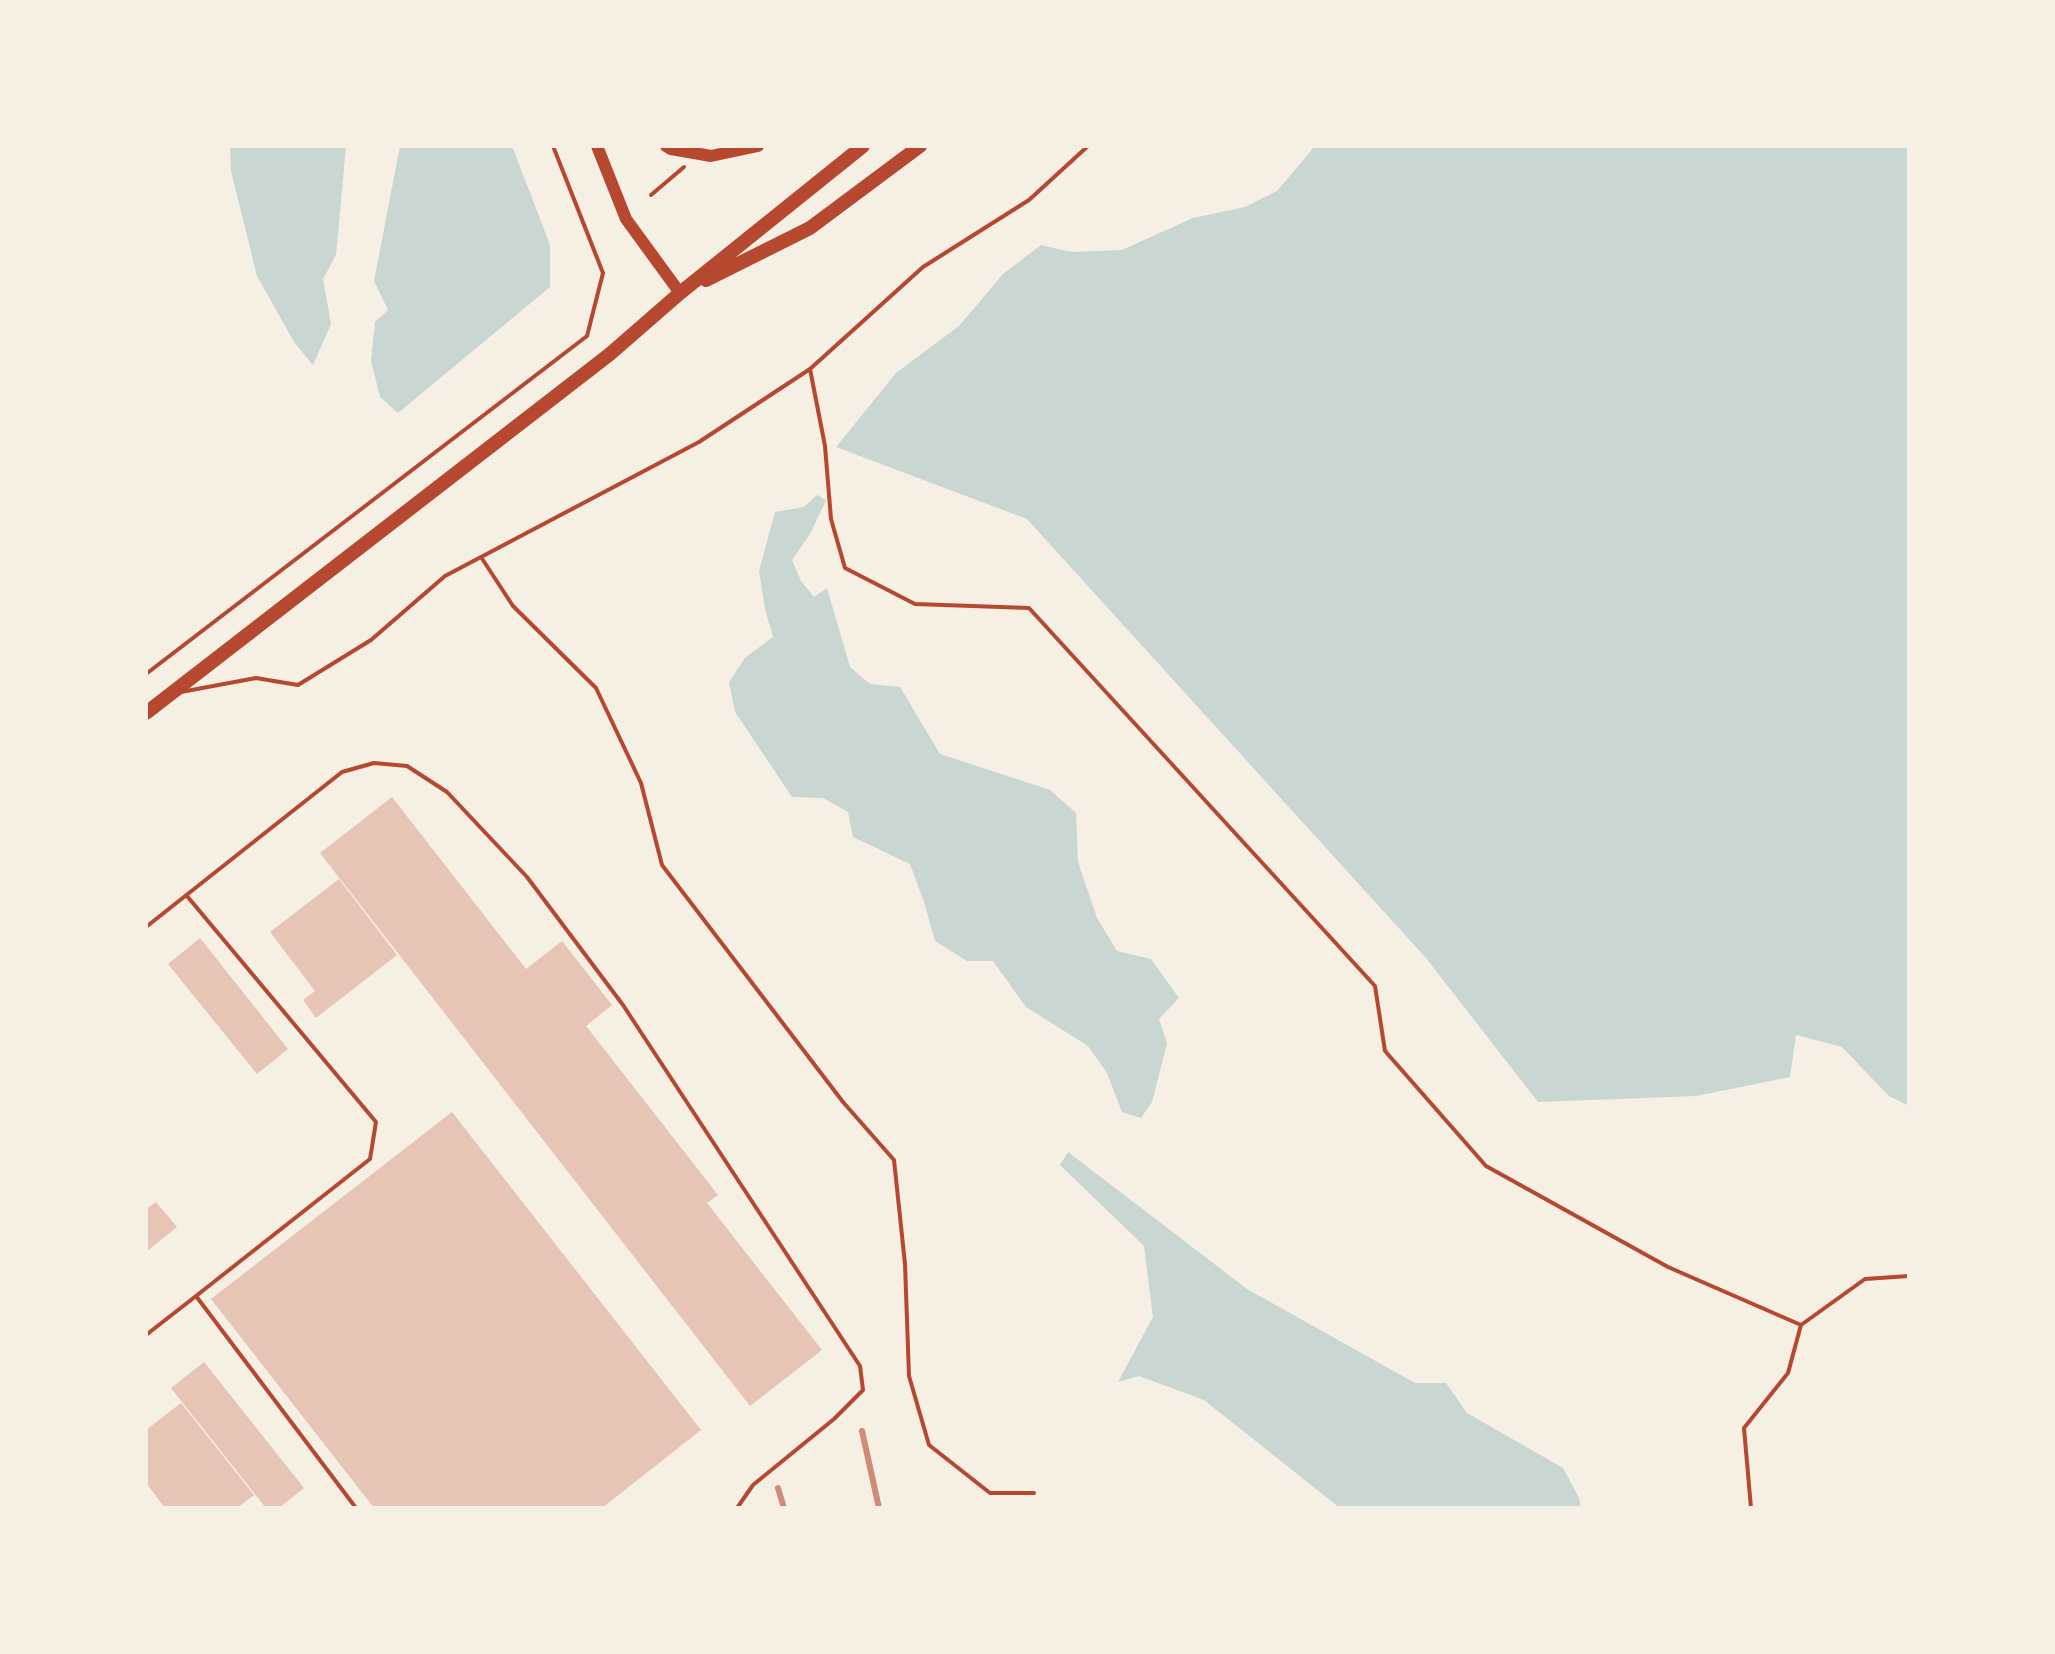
<!DOCTYPE html>
<style>
body{margin:0}
#map{position:relative;width:2055px;height:1654px;overflow:hidden;background:#f6efe4;font-family:Arial,sans-serif}
canvas{display:block}
.frame{position:absolute;inset:0;border:148px solid #f6efe4;pointer-events:none}
</style>
<div id="map">
<canvas width="2055" height="1654"></canvas>
<div class="frame"></div>
</div>
<script>
const ctx = document.querySelector('canvas').getContext('2d');
ctx.lineJoin = 'round';
function fillPath(path, color) { ctx.fillStyle = color; ctx.fill(path, 'evenodd'); }
const shape = rows => new Path2D(rows.map(r => 'M' + r).join(''));
function stroke(path, color, width, dash) { ctx.strokeStyle = color; ctx.lineWidth = width; ctx.lineCap = dash ? 'butt' : 'round'; ctx.setLineDash(dash || []); ctx.stroke(path); }
const water = shape([
 [230,146,346,146,336,255,323,279,331,324,313,365,294,342,257,276,231,171],
 [400,146,512,146,550,245,550,287,398,413,380,397,371,361,375,322,388,310,374,281],
 [1315,146,1909,146,1909,1106,1889,1096,1842,1047,1796,1035,1790,1077,1696,1096,1538,1102,1426,958,1027,519,836,447,896,373,959,326,1003,274,1041,245,1071,252,1122,250,1193,218,1245,207,1277,191],
 [817,495,826,500,810,534,792,560,801,581,814,597,827,588,850,667,870,684,900,687,940,754,1050,790,1076,813,1078,862,1097,918,1117,951,1151,959,1179,998,1159,1019,1167,1043,1152,1102,1141,1118,1122,1112,1107,1073,1088,1046,1026,1007,993,961,967,961,935,941,924,902,910,864,853,837,848,812,823,798,792,797,735,712,729,682,745,658,773,637,765,609,759,571,775,512,804,507],
 [1068,1152,1247,1289,1415,1383,1446,1383,1467,1413,1563,1468,1579,1498,1581,1508,1340,1508,1204,1400,1139,1376,1118,1382,1153,1317,1144,1246,1060,1165]
]);
const building = shape([
 [392,797,526,969,562,941,612,1005,586,1026,718,1195,707,1203,822,1350,750,1406,320,853],
 [339,879,397,955,316,1018,303,1000,315,991,270,932],
 [200,938,288,1049,257,1074,168,964],
 [452,1112,701,1430,602,1508,374,1508,211,1299],
 [156,1202,177,1227,146,1252,146,1209],
 [204,1362,304,1488,279,1508,266,1508,171,1388],
 [181,1403,254,1495,237,1508,165,1508,146,1483,146,1430]
]);
const path = shape([
 [651,195,684,167],
 [146,674,587,336,603,273,553,146]
]);
const service = shape([
 [810,369,825,446,831,519,845,568,915,604,1029,608,1375,986,1385,1051,1486,1166,1668,1267,1801,1325,1865,1279,1909,1276],
 [481,557,513,606,596,688,641,783,662,865,843,1102,894,1160,905,1264,909,1376,929,1445,990,1493,1034,1493],
 [181,692,256,678,298,685,371,640,445,576,699,442,810,369,923,267,1029,200,1088,146],
 [187,896,376,1122,370,1159,196,1296],
 [146,927,342,772,374,763,407,766,447,792,527,877,623,1005,860,1366,863,1390,834,1419,753,1485,737,1508],
 [146,1335,196,1296,356,1508],
 [1751,1508,1744,1428,1788,1373,1801,1325]
]);
const secondary = shape([
 [597,146,626,219,680,293],
 [666,146,671,149,711,156,758,146]
]);
const primary = shape([
 [706,280,810,228,920,146],
 [146,713,610,354,680,293,863,146]
]);
const rail = shape([
 [862,1431,879,1508],
 [778,1488,784,1508]
]);
fillPath(water, '#c9d6d2');
fillPath(building, '#e6c5b7');
stroke(path, '#b5482f', 4);
stroke(service, '#b5482f', 4);
stroke(secondary, '#b5482f', 12);
stroke(primary, '#b5482f', 14);
stroke(rail, '#cf8b77', 6);
</script>
